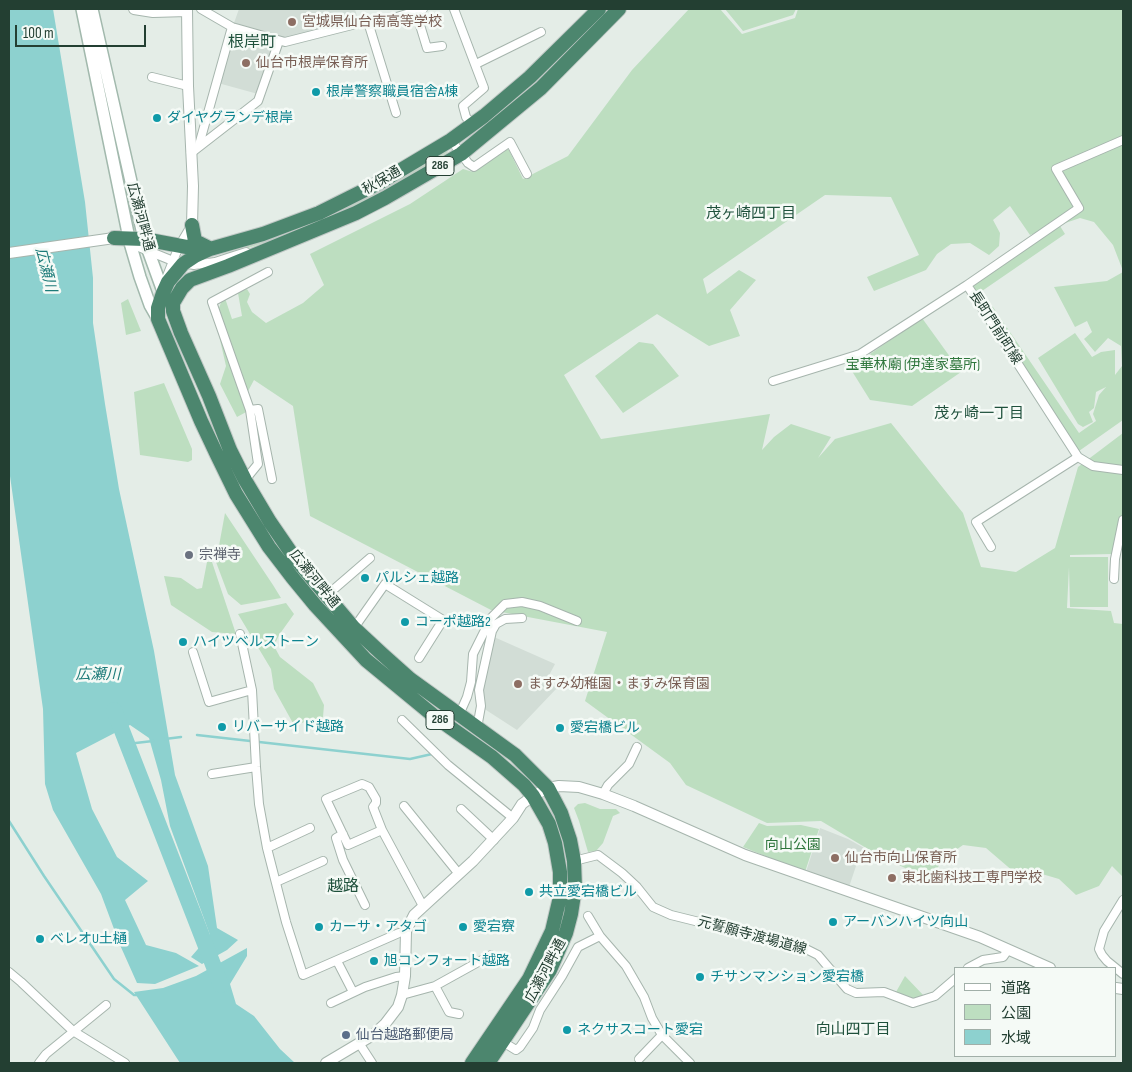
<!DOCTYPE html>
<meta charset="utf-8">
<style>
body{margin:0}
#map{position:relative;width:1132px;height:1072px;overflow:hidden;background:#e4ede7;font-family:"Sofia Sans Condensed","Noto Sans JP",sans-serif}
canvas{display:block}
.frame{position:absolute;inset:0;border:10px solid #233f32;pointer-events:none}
.legend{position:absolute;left:954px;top:967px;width:162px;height:90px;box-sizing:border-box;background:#f5faf6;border:1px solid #a1afa8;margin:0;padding:6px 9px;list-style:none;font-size:15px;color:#233f32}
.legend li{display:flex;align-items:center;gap:10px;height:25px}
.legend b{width:25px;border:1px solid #a1afa8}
.scale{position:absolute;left:15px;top:25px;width:131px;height:22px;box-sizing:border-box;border:2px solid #233f32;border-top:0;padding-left:6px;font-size:15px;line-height:18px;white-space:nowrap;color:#233f32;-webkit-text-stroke:4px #f5faf6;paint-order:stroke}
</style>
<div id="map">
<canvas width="1132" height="1072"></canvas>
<div class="frame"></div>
<ul class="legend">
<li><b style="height:6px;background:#fff"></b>道路</li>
<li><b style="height:14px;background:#bddec0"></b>公園</li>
<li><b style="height:14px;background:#8dd1cf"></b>水域</li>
</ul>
<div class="scale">100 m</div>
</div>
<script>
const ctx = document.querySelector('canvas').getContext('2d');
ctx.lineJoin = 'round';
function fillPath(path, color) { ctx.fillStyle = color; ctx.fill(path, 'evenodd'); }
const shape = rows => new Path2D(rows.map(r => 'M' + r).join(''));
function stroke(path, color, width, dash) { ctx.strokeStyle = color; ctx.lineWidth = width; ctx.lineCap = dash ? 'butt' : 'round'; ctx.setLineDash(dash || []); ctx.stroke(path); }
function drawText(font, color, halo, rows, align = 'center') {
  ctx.font = font + ' "Sofia Sans Condensed","Noto Sans JP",sans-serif'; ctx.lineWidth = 5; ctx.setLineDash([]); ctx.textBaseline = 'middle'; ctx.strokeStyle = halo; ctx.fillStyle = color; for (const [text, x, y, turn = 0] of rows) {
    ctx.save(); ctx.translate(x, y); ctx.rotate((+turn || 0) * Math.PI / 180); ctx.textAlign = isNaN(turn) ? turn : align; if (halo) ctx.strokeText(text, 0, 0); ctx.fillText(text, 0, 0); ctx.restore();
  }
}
const built = shape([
 [239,9,355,9,358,20,284,38,234,23],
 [239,33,274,43,258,94,218,83,232,35],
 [494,637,555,664,546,681,557,688,517,730,483,708,482,692],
 [820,828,848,839,882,858,879,864,859,857,849,887,806,872]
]);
const green = shape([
 [689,9,720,9,742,34,795,18,798,9,1123,9,1123,271,1113,245,1094,222,1080,218,1030,235,1010,206,993,220,1000,233,999,246,989,255,970,243,951,244,937,254,926,270,874,291,867,277,919,255,891,197,825,195,703,279,707,294,739,270,756,280,730,310,740,336,709,346,657,314,564,375,601,439,770,414,762,450,774,437,791,424,831,437,818,458,835,439,891,423,963,513,981,567,1016,572,1055,548,1078,467,1123,433,1123,514,1119,518,1112,554,1070,555,1070,557,1108,557,1108,607,1070,607,1069,567,1067,608,1111,611,1114,623,1123,624,1123,877,1112,866,1099,886,1076,895,1059,879,1025,869,1014,872,986,848,963,845,943,859,930,880,878,855,821,821,767,823,686,785,670,763,585,701,607,632,491,610,310,516,293,406,254,380,246,395,248,411,237,417,220,384,226,366,215,318,224,295,232,319,242,316,238,293,247,289,250,294,247,302,252,312,266,323,303,303,324,285,310,254,410,204,463,169,473,172,504,149,509,150,523,179,568,156,632,70],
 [725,9,796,9,793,15,743,31],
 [446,150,448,152,408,177,350,208,321,221,275,239,224,256,223,254,275,237,319,220,349,206,405,176],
 [1060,226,1065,234,982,291,1079,433,1096,421,1093,414,1099,395,1106,387,1096,392,1094,408,1089,412,1093,422,1083,427,1078,424,1038,358,1075,333,1092,357,1101,352,1115,350,1115,375,1122,366,1121,346,1108,338,1095,352,1084,339,1092,332,1087,321,1075,327,1054,287,1107,281,1123,272,1123,420,1079,451,973,286],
 [128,299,141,331,126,335,121,303],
 [922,318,961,372,912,406,870,400,850,368],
 [639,342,653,344,679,376,623,413,595,376],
 [164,383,192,449,192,460,188,462,140,455,134,392],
 [225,513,273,585,281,598,241,605,228,594,216,562],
 [207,562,212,562,236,634,212,632,171,605,164,576,181,578,197,589,202,588],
 [286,603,294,614,279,635,274,646,280,657,313,683,324,705,323,717,294,725,274,689,271,669,238,614],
 [585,803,600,809,616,809,620,813,613,816,603,843,596,851,588,852,579,821,574,808,578,804],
 [759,823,767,826,801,825,819,829,805,872,743,847],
 [905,976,925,997,919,999,912,999,896,992]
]);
const water = shape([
 [9,9,53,9,85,202,93,278,93,323,105,404,119,489,154,651,175,775,208,866,217,928,238,940,227,950,202,964,191,957,210,935,170,826,161,780,149,738,130,725,76,753,92,809,117,857,148,881,125,900,146,945,176,953,199,966,155,984,137,983,120,945,101,894,53,810,45,784,43,709,9,469],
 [247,948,247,956,230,984,236,1004,254,1016,280,1049,295,1063,180,1063,134,992,163,988,196,976]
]);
const stream = shape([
 [197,735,410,759,432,754],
 [165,739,181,737],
 [127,744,153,741],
 [9,821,44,876,114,979,134,995,139,995]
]);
const river = shape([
 [114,710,221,985]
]);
const minor = shape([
 [201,9,232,27,285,42,360,23,390,19,423,9],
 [454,9,484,88,463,106,466,117,472,125],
 [416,12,427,48,442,46],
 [368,22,396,113],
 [476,64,541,32],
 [152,77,188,86],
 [451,140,468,163,474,167,510,142,527,174],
 [1123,140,1056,169,1079,208,967,285,1078,457,1093,466,1123,470],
 [199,145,232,27],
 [191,153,258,101,279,41],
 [129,243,173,261,194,265,215,262,246,252],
 [165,281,179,246,191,226],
 [773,381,860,354,967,285],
 [250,410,212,302,268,272],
 [245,480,258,464,250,410,258,409,272,479],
 [991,547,976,522,1078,457],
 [1114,579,1115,559,1123,520],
 [326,596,370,558],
 [354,628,385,584,443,620,419,658],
 [240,634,252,690,256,767,259,804,267,848,286,922,303,975,399,933,406,931],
 [193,652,209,702,252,690],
 [459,715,467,697,471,682,473,654,491,618,505,604,522,602,540,606,577,621],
 [402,720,448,765,513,818],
 [477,728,481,706,479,690,492,631,496,624,505,619,522,618],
 [212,774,256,767],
 [603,794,608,785,629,764,637,747],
 [404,806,459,874],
 [461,809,494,840],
 [382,830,348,845,326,799,362,784,369,787,376,799,376,803,373,807,382,830,423,906],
 [343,834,336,838,343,860,365,905],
 [267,848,310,828],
 [574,861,598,855,622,873,637,887,653,907,671,915,804,948,818,955,847,989,856,993,884,992,913,1003,935,996,956,978],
 [276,882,323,861],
 [1123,900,1104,931,1099,949,1102,955,1107,961,1123,974],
 [588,916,600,936,626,966,644,997,652,1018,662,1035,690,1063],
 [337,961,353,992],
 [968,968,983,960,1003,957,1008,950],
 [9,972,21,982,73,1031,125,1063],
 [435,986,449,1012,459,1014],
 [402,995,435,986,491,955],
 [331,1003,365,987,396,977,405,976],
 [503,1042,516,1050,520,1047,533,1028,540,1010,562,976,578,947,600,936],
 [359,1043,372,1063],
 [639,1059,662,1035],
 [39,1063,46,1054,106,1005]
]);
const tertiary = shape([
 [134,9,153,12,187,11],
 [187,9,188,86,193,186,192,225],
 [9,253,114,238],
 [1116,988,1123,989],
 [326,1063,373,1035,385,1024,398,1007,402,995,405,976,406,931,414,915,473,861,513,818,522,804,533,796,548,788,559,786,579,787,603,794,634,806,745,855,980,937,1050,968]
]);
const secondary = shape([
 [82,9,130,243,140,277,150,305,158,319],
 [92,9,144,239,165,297]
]);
const trunk = shape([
 [192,225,195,241,209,248],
 [114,238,144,239,192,248,207,249],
 [472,1063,529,979,552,931,560,897,560,872,555,843,549,824,533,796,524,785,492,757,434,716,366,660,315,605,292,577,269,547,236,494,217,455,201,421,158,319,158,308,163,293,168,282,183,264,195,256,210,249,263,234,319,213,379,183,451,140,484,116,530,77,599,9],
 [488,1063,550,970,566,933,571,914,575,888,574,861,570,840,561,813,548,788,515,755,410,679,382,654,354,628,294,557,270,522,245,480,230,450,209,396,181,333,173,311,173,303,182,288,190,280,228,266,356,213,385,198,461,154,541,88,619,9]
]);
const markers = [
 [292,22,5,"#8d6e63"],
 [246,63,5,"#8d6e63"],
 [316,92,5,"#0f9aa8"],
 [157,118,5,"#0f9aa8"],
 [189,555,5,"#6b7280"],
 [365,578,5,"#0f9aa8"],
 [405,622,5,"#0f9aa8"],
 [183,642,5,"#0f9aa8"],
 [518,684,5,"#8d6e63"],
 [222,727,5,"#0f9aa8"],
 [560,728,5,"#0f9aa8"],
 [835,858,5,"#8d6e63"],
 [892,878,5,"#8d6e63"],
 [529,892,5,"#0f9aa8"],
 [833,922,5,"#0f9aa8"],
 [319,927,5,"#0f9aa8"],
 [463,927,5,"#0f9aa8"],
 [40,939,5,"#0f9aa8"],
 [374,961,5,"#0f9aa8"],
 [700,977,5,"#0f9aa8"],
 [567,1030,5,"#0f9aa8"],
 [346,1035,5,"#5c6f8a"]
];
const shields = [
 [440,166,28],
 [440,720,28]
];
const shieldNames = [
 ["286",440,166],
 ["286",440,720]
];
const educationNames = [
 ["宮城県仙台南高等学校",302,22],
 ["仙台市根岸保育所",256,63],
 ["ますみ幼稚園・ますみ保育園",528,684],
 ["仙台市向山保育所",845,858],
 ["東北歯科技工専門学校",902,878]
];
const cultureNames = [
 ["根岸警察職員宿舎A棟",326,92],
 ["ダイヤグランデ根岸",167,118],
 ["パルシェ越路",375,578],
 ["コーポ越路2",415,622],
 ["ハイツベルストーン",193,642],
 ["リバーサイド越路",232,727],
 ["愛宕橋ビル",570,728],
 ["共立愛宕橋ビル",539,892],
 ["アーバンハイツ向山",843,922],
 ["カーサ・アタゴ",329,927],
 ["愛宕寮",473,927],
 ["ベレオU土樋",50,939],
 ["旭コンフォート越路",384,961],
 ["チサンマンション愛宕橋",710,977],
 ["ネクサスコート愛宕",577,1030]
];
const streetNames = [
 ["秋保通",382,181,-30],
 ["広瀬河畔通",140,217,75],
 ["長町門前町線",995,328,57],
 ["広瀬河畔通",314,579,51],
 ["元誓願寺渡場道線",752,936,15],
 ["広瀬河畔通",546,971,-62]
];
const parkNames = [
 ["宝華林廟 (伊達家墓所)",913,365],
 ["向山公園",793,845]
];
const worshipNames = [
 ["宗禅寺",199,555]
];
const serviceNames = [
 ["仙台越路郵便局",356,1035]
];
const neighbourhoodNames = [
 ["茂ヶ崎四丁目",751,214],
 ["茂ヶ崎一丁目",979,414],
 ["向山四丁目",853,1030]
];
const waterNames = [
 ["広瀬川",45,270,76],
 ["広瀬川",98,675]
];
const quarterNames = [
 ["根岸町",252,43],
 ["越路",343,887]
];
fillPath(built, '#d2ddd6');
fillPath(green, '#bddec0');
fillPath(water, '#8dd1cf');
stroke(stream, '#8dd1cf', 2.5);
stroke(river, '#8dd1cf', 16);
stroke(minor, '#a6b5ad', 10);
stroke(tertiary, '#a6b5ad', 12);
stroke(secondary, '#a2b9ad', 14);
stroke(trunk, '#c1c9c6', 16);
stroke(minor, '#fff', 8);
stroke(tertiary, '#fff', 10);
stroke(secondary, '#fff', 11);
stroke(trunk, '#4c866e', 14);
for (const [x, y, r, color] of markers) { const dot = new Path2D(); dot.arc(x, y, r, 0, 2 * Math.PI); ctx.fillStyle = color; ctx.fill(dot); stroke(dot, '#f5faf6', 2); }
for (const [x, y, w] of shields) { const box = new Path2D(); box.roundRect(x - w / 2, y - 9.5, w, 19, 4); ctx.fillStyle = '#f5faf6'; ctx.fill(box); stroke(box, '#233f32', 1); }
drawText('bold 12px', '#233f32', null, shieldNames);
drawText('14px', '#785e54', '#f5faf6', educationNames, 'left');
drawText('14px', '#0d838f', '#f5faf6', cultureNames, 'left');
drawText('14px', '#233f32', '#f5faf6', streetNames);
drawText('14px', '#2e763c', '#f5faf6', parkNames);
drawText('14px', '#5b616d', '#f5faf6', worshipNames, 'left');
drawText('14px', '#4e5e75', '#f5faf6', serviceNames, 'left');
drawText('15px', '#1f513c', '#f5faf6', neighbourhoodNames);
drawText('italic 15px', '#1d7b79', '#f5faf6', waterNames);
drawText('16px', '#1f513c', '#f5faf6', quarterNames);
</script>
